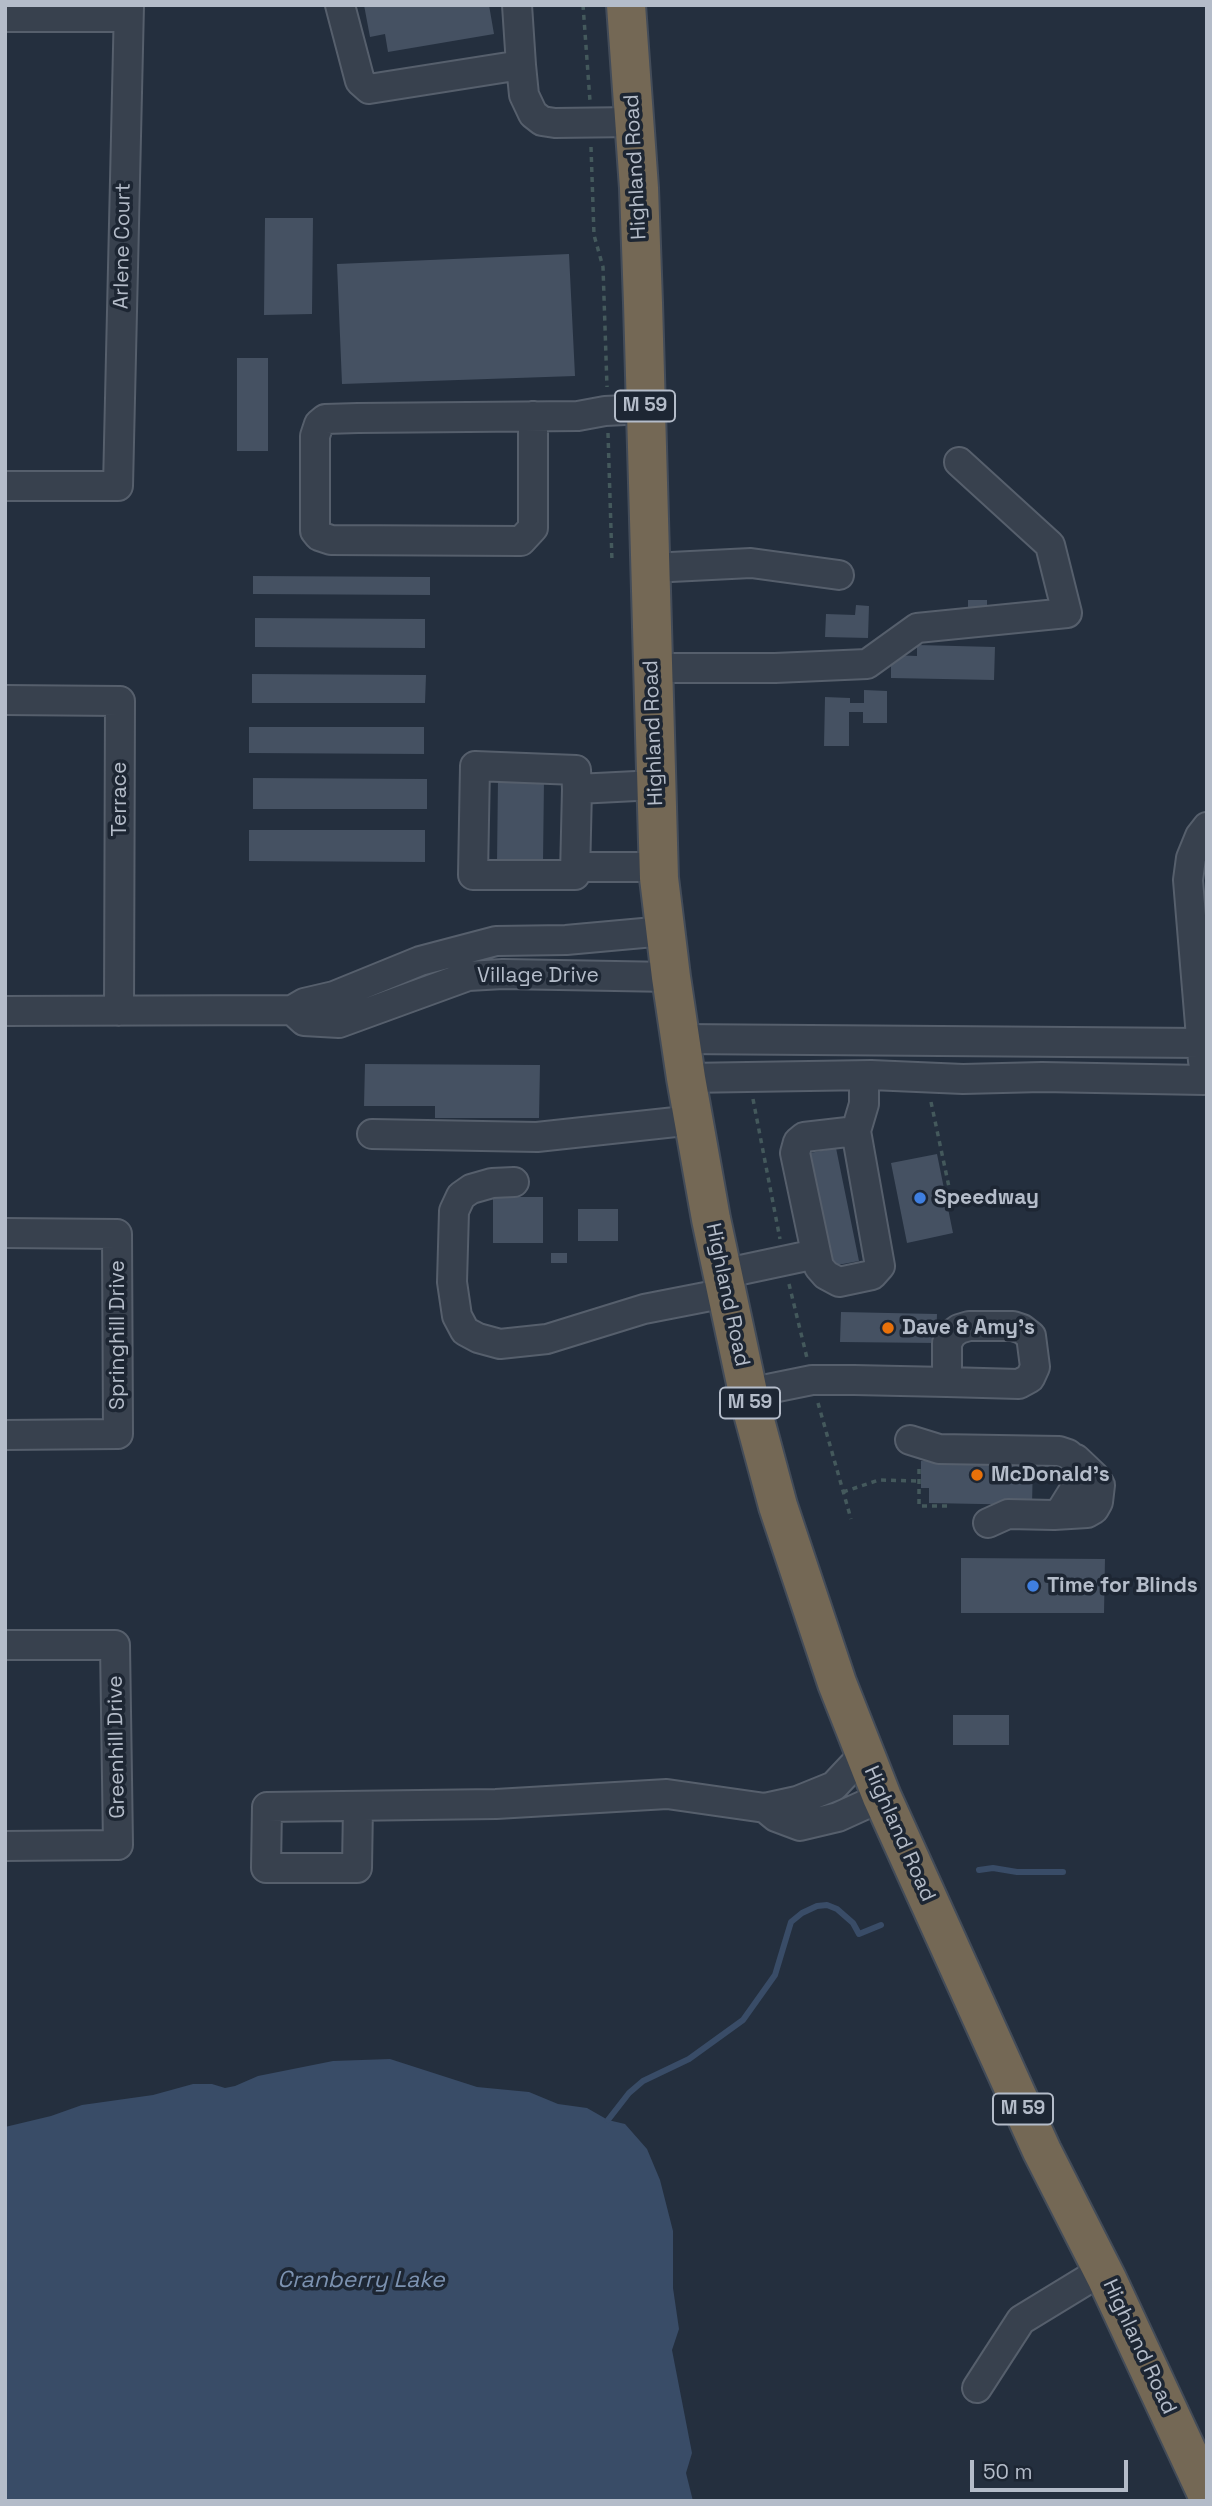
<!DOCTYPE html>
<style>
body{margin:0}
#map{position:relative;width:1212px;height:2506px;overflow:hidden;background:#242f3e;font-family:"Space Grotesk",sans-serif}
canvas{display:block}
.frame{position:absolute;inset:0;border:7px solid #b4bcc9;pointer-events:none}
.scale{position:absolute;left:970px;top:2460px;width:158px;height:32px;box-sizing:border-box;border:4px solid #b4bcc9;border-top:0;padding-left:9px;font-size:21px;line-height:24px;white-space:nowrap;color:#b4bcc9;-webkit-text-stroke:5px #1d2633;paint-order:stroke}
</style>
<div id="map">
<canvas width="1212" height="2506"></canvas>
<div class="frame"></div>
<div class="scale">50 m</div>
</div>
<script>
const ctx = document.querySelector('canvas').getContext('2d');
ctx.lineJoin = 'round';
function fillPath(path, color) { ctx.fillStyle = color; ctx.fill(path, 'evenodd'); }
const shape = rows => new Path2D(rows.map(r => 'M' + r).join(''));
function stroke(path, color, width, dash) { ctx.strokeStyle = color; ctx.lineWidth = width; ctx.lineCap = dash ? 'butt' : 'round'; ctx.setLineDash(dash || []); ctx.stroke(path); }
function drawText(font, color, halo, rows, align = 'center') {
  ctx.font = font + ' "Space Grotesk",sans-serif'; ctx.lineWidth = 7; ctx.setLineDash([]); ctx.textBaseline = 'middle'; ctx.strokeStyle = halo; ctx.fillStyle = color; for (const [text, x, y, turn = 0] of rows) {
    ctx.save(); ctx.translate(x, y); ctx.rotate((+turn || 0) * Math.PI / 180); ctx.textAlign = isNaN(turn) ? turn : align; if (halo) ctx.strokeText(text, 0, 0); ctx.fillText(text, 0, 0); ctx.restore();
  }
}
const water = shape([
 [390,2059,477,2087,529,2092,558,2104,587,2108,608,2120,625,2124,647,2149,660,2180,673,2231,673,2288,679,2329,672,2350,692,2453,686,2473,693,2501,5,2501,5,2127,51,2116,82,2105,153,2095,193,2084,212,2084,225,2088,235,2086,258,2076,333,2061]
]);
const stream = shape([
 [979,1870,993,1868,1017,1872,1063,1872],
 [608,2120,629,2093,643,2081,689,2059,743,2020,775,1975,791,1922,802,1913,817,1906,827,1905,837,1909,853,1923,859,1934,881,1925]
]);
const building = shape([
 [364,5,489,5,494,34,388,52,385,34,370,37],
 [265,218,313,218,312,314,264,315],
 [569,254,575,376,342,384,337,264],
 [237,358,268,358,268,451,237,451],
 [253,576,430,577,430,595,253,594],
 [968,600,987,600,987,615,968,614],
 [856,605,869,606,868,638,825,637,826,614,855,615],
 [255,618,425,619,425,648,255,647],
 [917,645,995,647,994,680,891,678,891,655,917,656],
 [252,674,426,675,425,703,252,703],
 [864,690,887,691,887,723,863,723,863,712,849,712,849,746,824,746,825,697,850,698,850,703,864,703],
 [249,727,424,727,424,754,249,753],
 [253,778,427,779,427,809,253,809],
 [498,779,544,780,543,862,497,862],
 [249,830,425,830,425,862,249,861],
 [365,1064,540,1065,539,1118,435,1118,435,1106,364,1106],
 [836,1148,859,1261,832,1266,810,1153],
 [937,1154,953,1233,907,1243,891,1163],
 [493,1197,543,1197,543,1243,493,1243],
 [578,1209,618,1209,618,1241,578,1241],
 [551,1253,567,1253,567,1263,551,1263],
 [841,1312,937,1314,936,1343,840,1342],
 [921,1461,1033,1462,1032,1505,929,1503,929,1488,921,1488],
 [961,1558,1105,1559,1104,1613,961,1613],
 [953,1715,1009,1715,1009,1745,953,1745]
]);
const path = shape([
 [583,5,590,101],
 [591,147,594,235,603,267,607,387],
 [608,433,612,562],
 [753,1099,780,1239],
 [931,1102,949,1187],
 [789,1284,807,1358],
 [818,1403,851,1519],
 [919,1469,919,1506,952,1506],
 [843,1492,879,1480,919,1481]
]);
const minor = shape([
 [340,5,360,81,369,89,521,65,517,5],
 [5,17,128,17],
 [521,65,524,95,533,114,542,121,555,123,634,122],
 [533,416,533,528,521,541,331,540,319,536,315,531,315,436,319,424,325,419,358,418,578,416,605,411,645,409],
 [5,486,118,486,129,5],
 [651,568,751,563,839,575],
 [652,668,775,668,867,664,917,628,1067,613,1050,545,959,462],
 [5,700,120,701,119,1011],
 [577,789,576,770,475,766,473,875,575,875,577,789,656,785],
 [575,867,659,867],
 [292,1010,304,1021,339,1023,468,976,503,974,671,977],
 [5,1011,292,1010,304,1003,334,996,420,961,496,941,566,940,665,931],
 [680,1039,1201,1043],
 [1203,1061,1188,880,1191,858,1200,836,1207,827],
 [686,1078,871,1075,963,1079,1042,1077,1204,1080],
 [856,1131,804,1137,798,1142,795,1153,819,1267,826,1275,839,1282,872,1275,880,1266,856,1131,864,1104,864,1076],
 [372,1134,537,1137,694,1120],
 [514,1182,492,1183,471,1189,461,1196,454,1211,452,1282,457,1316,465,1331,478,1338,500,1344,547,1339,644,1309,726,1293],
 [5,1233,117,1234,118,1434,5,1435],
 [722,1274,816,1254],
 [748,1393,812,1380,854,1380,947,1382,1019,1384,1030,1378,1035,1367,1031,1336,1022,1329,1013,1326,969,1326,959,1329,952,1334,947,1343,947,1382],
 [910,1440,939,1449,1059,1451,1068,1454,1081,1465,1079,1482,1061,1511,1054,1515,1008,1514,988,1523],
 [1054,1515,1087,1513,1094,1509,1098,1502,1100,1485,1095,1477,1076,1459],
 [5,1645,115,1645,118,1845,5,1846],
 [358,1806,357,1868,266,1868,267,1807,496,1804,667,1794,765,1808,797,1801,834,1786,864,1754],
 [765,1808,776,1817,800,1826,838,1817,882,1797],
 [977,2388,1021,2320,1103,2270]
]);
const highway = shape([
 [626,5,639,188,643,303,659,878,671,977,686,1078,711,1219,750,1402,778,1506,837,1683,882,1797,1042,2151,1107,2279,1207,2494]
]);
const markers = [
 [920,1198,7,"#3f7fe0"],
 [888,1328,7,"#e8710a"],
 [977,1475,7,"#e8710a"],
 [1033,1586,7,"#3f7fe0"]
];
const shields = [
 [645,406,60],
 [750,1403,60],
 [1023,2109,60]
];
const shieldNames = [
 ["M 59",645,406],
 ["M 59",750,1403],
 ["M 59",1023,2109]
];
const streetNames = [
 ["Highland Road",636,167,-93],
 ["Arlene Court",123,246,-89],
 ["Highland Road",654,733,-92],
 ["Terrace",120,799,-90],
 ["Village Drive",538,976],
 ["Highland Road",727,1295,78],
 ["Springhill Drive",118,1335,-90],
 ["Greenhill Drive",117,1747,-91],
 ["Highland Road",899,1834,66],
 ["Highland Road",1139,2347,65]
];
const poiNames = [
 ["Speedway",934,1198],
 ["Dave & Amy's",902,1328],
 ["McDonald's",991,1475],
 ["Time for Blinds",1047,1586]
];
const waterNames = [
 ["Cranberry Lake",361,2281]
];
fillPath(water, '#394c67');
stroke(stream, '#394c67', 6);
fillPath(building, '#455162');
stroke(minor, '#565f6c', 32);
stroke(highway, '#434c59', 42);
stroke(path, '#44595c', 3.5, [5, 5]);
stroke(minor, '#38414e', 28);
stroke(highway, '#746855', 38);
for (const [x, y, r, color] of markers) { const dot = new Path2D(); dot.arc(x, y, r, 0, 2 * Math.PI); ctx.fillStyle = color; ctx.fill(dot); stroke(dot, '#1d2633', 2.5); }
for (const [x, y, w] of shields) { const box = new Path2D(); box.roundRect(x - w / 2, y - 15.5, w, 31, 5); ctx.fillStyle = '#1d2633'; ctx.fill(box); stroke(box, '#b4bcc9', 2); }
drawText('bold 19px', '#b4bcc9', null, shieldNames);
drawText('21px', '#b4bcc9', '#1d2633', streetNames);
drawText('bold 21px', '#b4bcc9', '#1d2633', poiNames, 'left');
drawText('italic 23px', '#7c92b1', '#1d2633', waterNames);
</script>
